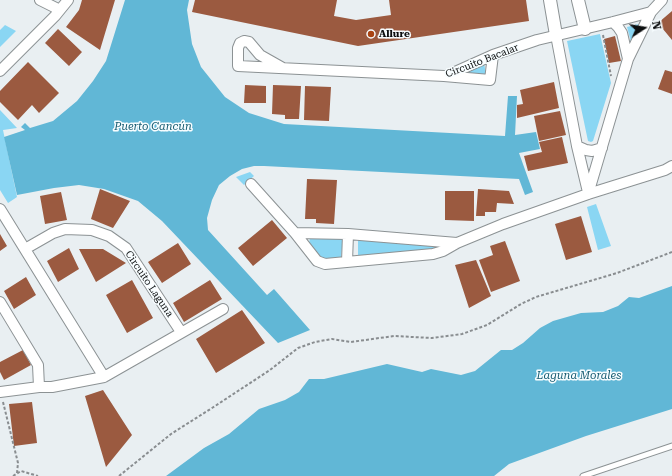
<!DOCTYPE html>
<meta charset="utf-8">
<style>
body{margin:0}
#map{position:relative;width:672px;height:476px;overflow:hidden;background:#e9eff2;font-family:"Roboto Serif",serif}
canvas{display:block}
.north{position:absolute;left:624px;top:8px;width:40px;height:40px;-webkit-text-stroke:3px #f7fdff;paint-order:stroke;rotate:78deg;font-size:11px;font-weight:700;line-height:16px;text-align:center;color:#0c0e0f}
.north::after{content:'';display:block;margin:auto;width:14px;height:18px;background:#0c0e0f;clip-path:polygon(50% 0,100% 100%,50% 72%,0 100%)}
</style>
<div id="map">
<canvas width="672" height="476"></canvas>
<div class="north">N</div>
</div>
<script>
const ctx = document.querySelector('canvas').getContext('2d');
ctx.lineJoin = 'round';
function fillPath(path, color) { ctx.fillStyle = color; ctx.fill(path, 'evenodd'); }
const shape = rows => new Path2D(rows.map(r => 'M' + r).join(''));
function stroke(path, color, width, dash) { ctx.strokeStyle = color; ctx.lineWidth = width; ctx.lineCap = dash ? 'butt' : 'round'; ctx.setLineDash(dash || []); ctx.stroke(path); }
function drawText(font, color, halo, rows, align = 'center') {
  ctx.font = font + ' "Roboto Serif",serif'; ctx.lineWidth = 3; ctx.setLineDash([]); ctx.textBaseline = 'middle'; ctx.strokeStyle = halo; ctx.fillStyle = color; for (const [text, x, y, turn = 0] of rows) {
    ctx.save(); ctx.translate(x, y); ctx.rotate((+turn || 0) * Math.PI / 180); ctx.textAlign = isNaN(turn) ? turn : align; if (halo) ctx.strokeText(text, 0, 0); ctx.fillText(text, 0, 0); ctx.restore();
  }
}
const green = shape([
 [643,23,631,42,627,27],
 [5,25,16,31,0,47,0,30],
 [600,34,611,83,593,141,591,142,588,141,567,41],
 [484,62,486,76,463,75,463,72],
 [0,110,17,128,3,130,17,197,8,203,0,190],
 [250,172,254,176,244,185,236,177],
 [596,204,611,246,598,250,587,207],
 [342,237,343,239,341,257,322,260,309,243,310,238],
 [358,238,436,245,434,249,358,256]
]);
const water = shape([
 [125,0,189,0,187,10,192,44,201,67,225,97,249,113,284,124,505,136,508,96,517,96,515,135,536,132,540,149,519,153,533,192,525,195,519,179,264,166,254,166,242,169,230,176,219,185,212,200,207,218,208,230,267,295,274,289,310,330,278,343,162,221,138,201,104,189,79,185,54,188,17,195,4,137,25,130,21,127,25,123,30,128,53,121,77,101,93,81,106,61],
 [672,286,672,409,586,436,509,464,494,476,166,476,204,448,229,434,259,409,285,400,299,392,309,379,324,379,387,364,422,372,431,369,461,375,475,371,501,350,512,350,523,343,540,328,553,321,581,313,603,312,618,306,629,297,639,298]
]);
const building = shape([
 [82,0,115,0,100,50,66,27,79,10],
 [195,0,337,0,334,16,356,20,391,15,389,0,526,0,529,21,358,46,192,12],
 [672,11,672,40,658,23],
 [58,29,82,52,69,66,45,43],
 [615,36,621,61,609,63,604,39],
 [28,62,59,93,39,113,32,105,18,120,0,102,0,91],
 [665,70,672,72,672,94,658,89],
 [554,82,559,108,517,118,517,105,523,104,520,90],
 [245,85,266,86,266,103,244,103],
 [273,85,301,86,299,119,285,119,285,115,272,114],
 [305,86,331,87,329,121,304,120],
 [560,111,566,135,539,141,534,116],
 [562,137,568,163,528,171,524,156,542,152,539,142],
 [307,179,337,180,334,224,316,223,316,219,305,219],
 [100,189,130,201,113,228,91,219],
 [478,189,509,191,514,204,497,203,496,212,485,212,485,216,476,216],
 [445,191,474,191,474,221,445,220],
 [61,192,67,220,45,224,40,196],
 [581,216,592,252,566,260,555,224],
 [272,220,287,238,253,266,238,248],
 [0,234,7,246,0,251],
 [505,241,520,281,491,292,479,260,493,255,490,246],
 [178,243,191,264,162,283,148,262],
 [69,248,79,269,58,282,47,261],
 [79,249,103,249,126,263,96,282],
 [476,260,491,296,469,308,455,265],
 [26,277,36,295,14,309,4,291],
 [132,280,153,318,127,333,106,295],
 [210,280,222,299,184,322,173,303],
 [242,310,265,343,216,373,196,339],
 [23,350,31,365,4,380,0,372,0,362],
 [103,390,132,435,106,467,85,396],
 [32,402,37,443,14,446,9,404]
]);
const path = shape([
 [603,35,611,76],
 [3,402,18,463,17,473],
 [13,476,21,471,38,476],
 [119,476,171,434,212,408,270,370,298,348,315,342,332,339,351,342,394,336,432,338,462,334,487,325,521,304,536,297,617,273,672,252]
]);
const service = shape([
 [583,476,672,446]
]);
const minor = shape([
 [40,0,60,10],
 [613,22,618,27,622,33,628,59],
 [556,35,577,146,588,192],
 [283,68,260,55,249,42,244,41,240,43,238,48,238,66,444,76,490,80,493,55],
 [0,71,55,16,68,0],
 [446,76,493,55,537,40,613,22,651,12],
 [577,146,586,150,592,151,602,148],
 [251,184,295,233,317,261,325,264,433,254,443,251,457,243,503,224,588,194,665,170,672,166],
 [588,194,628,59,651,12,662,0],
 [0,209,104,377,52,387,39,387,0,392],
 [295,233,348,234,457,243],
 [25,249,53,233,65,229,92,230,109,236,126,248,181,332],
 [347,262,348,234],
 [0,302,38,365,39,387],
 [104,377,223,309]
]);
const tertiary = shape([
 [550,0,556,35],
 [578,0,585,29]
]);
const markers = [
 [371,34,4,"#a94414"]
];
const poiNames = [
 ["Allure",379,34]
];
const streetNames = [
 ["Circuito Bacalar",482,61,-21],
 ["Circuito Laguna",149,284,56]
];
const waterNames = [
 ["Puerto Cancún",153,127],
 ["Laguna Morales",579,376]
];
fillPath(green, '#8ad6f3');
fillPath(water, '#61b7d6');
fillPath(building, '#9b5a40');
stroke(service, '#8c9294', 7);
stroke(minor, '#8c9294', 12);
stroke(tertiary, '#8c9294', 14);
stroke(path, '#898d90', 2, [3, 2]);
stroke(service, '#fff', 5);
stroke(minor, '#fff', 10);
stroke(tertiary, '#fff', 12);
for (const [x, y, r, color] of markers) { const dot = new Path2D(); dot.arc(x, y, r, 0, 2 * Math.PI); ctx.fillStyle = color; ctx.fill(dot); stroke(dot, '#f7fdff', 1.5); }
drawText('bold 10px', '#0c0e0f', '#f7fdff', poiNames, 'left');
drawText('10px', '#0c0e0f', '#f7fdff', streetNames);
drawText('italic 11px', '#165c72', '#f7fdff', waterNames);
</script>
